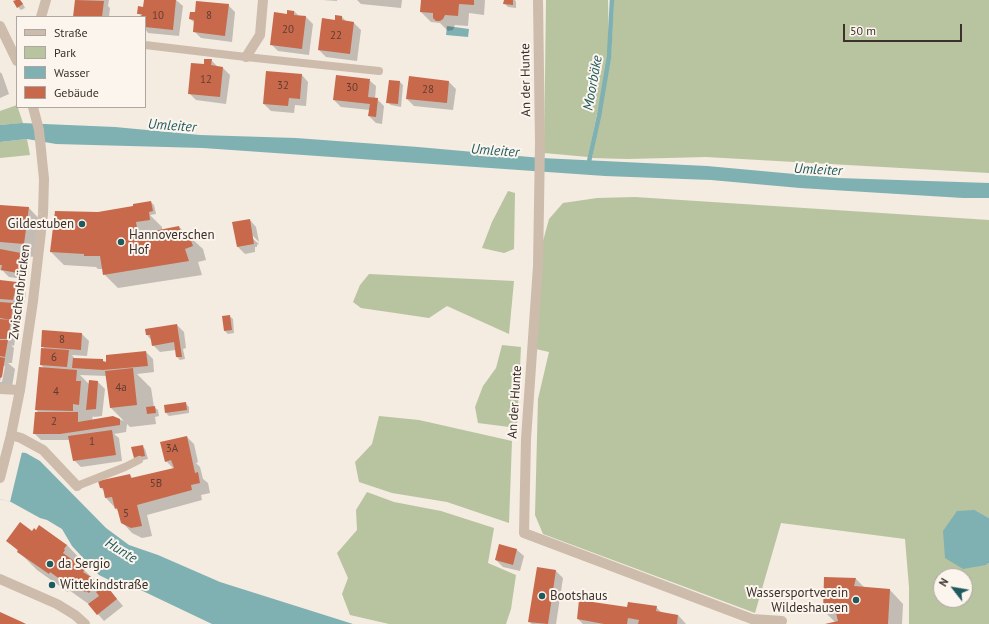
<!DOCTYPE html>
<meta charset="utf-8">
<style>
body{margin:0}
#map{position:relative;width:989px;height:624px;overflow:hidden;background:#f4ebe1;font-family:"PT Sans",sans-serif}
canvas{display:block}
.legend{position:absolute;left:16px;top:16px;width:130px;height:92px;box-sizing:border-box;background:#fbf5ee;border:1px solid #aea6a0;margin:0;padding:5px 7px;list-style:none;font-size:12px;color:#3b302b}
.legend li{display:flex;align-items:center;gap:8px;height:20px}
.legend b{width:20px;border:1px solid #aea6a0}
.north{position:absolute;left:933px;top:568px;width:40px;height:40px;box-sizing:border-box;background:#fbf5ee;border:1px solid #aea6a0;border-radius:50%;rotate:301deg;font-size:11px;font-weight:700;line-height:16px;text-align:center;color:#3b302b}
.north::after{content:'';display:block;margin:auto;width:14px;height:18px;background:#1f5a5e;clip-path:polygon(50% 0,100% 100%,50% 72%,0 100%)}
.scale{position:absolute;left:843px;top:24px;width:119px;height:18px;box-sizing:border-box;border:2px solid #3b302b;border-top:0;padding-left:5px;font-size:12px;line-height:14px;white-space:nowrap;color:#3b302b;-webkit-text-stroke:3px #fbf5ee;paint-order:stroke}
</style>
<div id="map">
<canvas width="989" height="624"></canvas>
<ul class="legend">
<li><b style="height:5px;background:#cdbbac"></b>Straße</li>
<li><b style="height:11px;background:#b8c4a0"></b>Park</li>
<li><b style="height:11px;background:#7fb0b2"></b>Wasser</li>
<li><b style="height:11px;background:#c8694b"></b>Gebäude</li>
</ul>
<div class="north">N</div>
<div class="scale">50 m</div>
</div>
<script>
const ctx = document.querySelector('canvas').getContext('2d');
ctx.lineJoin = 'round';
function fillPath(path, color) { ctx.fillStyle = color; ctx.fill(path, 'evenodd'); }
const shape = rows => new Path2D(rows.map(r => 'M' + r).join(''));
function stroke(path, color, width, dash) { ctx.strokeStyle = color; ctx.lineWidth = width; ctx.lineCap = dash ? 'butt' : 'round'; ctx.setLineDash(dash || []); ctx.stroke(path); }
function drawText(font, color, halo, rows, align = 'center') {
  ctx.font = font + ' "PT Sans",sans-serif'; ctx.lineWidth = 4; ctx.setLineDash([]); ctx.textBaseline = 'middle'; ctx.strokeStyle = halo; ctx.fillStyle = color; for (const [text, x, y, turn = 0] of rows) {
    ctx.save(); ctx.translate(x, y); ctx.rotate((+turn || 0) * Math.PI / 180); ctx.textAlign = isNaN(turn) ? turn : align; if (halo) ctx.strokeText(text, 0, 0); ctx.fillText(text, 0, 0); ctx.restore();
  }
}
const green = shape([
 [546,0,608,0,609,57,588,157,544,153],
 [614,0,989,0,989,173,706,157,627,159,592,158,611,57],
 [17,105,23,123,0,125,0,111],
 [27,139,30,155,0,158,0,142],
 [508,191,515,193,514,249,504,253,482,248,492,222],
 [635,197,989,220,989,518,975,510,986,565,989,563,989,624,909,624,909,587,905,539,781,523,755,613,543,534,535,515,538,399,549,352,536,349,543,241,549,219,563,203,597,198],
 [941,576,965,576,965,600,941,600],
 [369,274,514,281,509,334,447,306,429,318,361,308,353,302,360,285],
 [502,345,521,347,517,428,478,423,475,407,483,386,496,368],
 [379,416,419,420,512,441,509,523,447,502,392,493,359,482,355,462,372,444],
 [367,492,394,502,441,511,494,528,488,563,516,575,511,609,506,624,389,624,350,615,342,594,348,578,337,553,357,530,356,510]
]);
const water = shape([
 [447,26,469,29,468,37,446,35],
 [21,123,115,127,200,135,296,138,418,147,541,158,707,166,838,178,989,183,989,198,963,198,800,188,711,180,605,176,203,148,56,144,27,139,0,142,0,125],
 [0,450,26,453,40,461,106,528,129,545,158,555,220,582,353,624,212,624,126,583,109,580,99,575,72,546,62,529,47,520,40,518,11,502,0,499],
 [975,510,989,518,989,563,986,565,963,569,945,558,943,531,957,511]
]);
const pier = shape([
 [0,449,22,452,10,502,0,499]
]);
const shadow = shape([
 [18,0,20,0,22,2,25,8,21,10,18,7],
 [76,0,109,0,108,6,110,8,109,17,74,17],
 [145,0,176,0,183,6,179,36,148,33,145,29,145,17,142,17,138,13,144,8],
 [323,0,337,0,337,1],
 [357,0,402,0,401,8,361,4],
 [422,0,485,0,484,15,469,13,468,26,455,25,453,30,448,31,440,23,431,22,421,12],
 [505,0,515,0,516,2,516,8,508,7,504,3],
 [228,5,235,12,232,42,201,38,194,31,195,23,190,19],
 [294,11,299,16,306,17,313,24,309,55,278,51,271,44,288,15],
 [342,17,347,22,354,23,361,30,357,61,326,57,319,50,336,21],
 [211,60,218,67,223,68,230,75,226,104,196,100,189,93,204,66],
 [0,72,2,74,9,94,0,98],
 [302,75,308,82,306,106,295,105,294,113,271,111,264,104],
 [410,77,449,82,456,89,453,110,414,106,407,99],
 [369,80,376,86,375,99,377,99,384,106,382,124,376,123,369,116,370,110,341,107,334,100],
 [390,81,400,82,403,85,401,107,391,105,387,102],
 [151,202,154,205,156,214,150,215,162,227,162,230,179,227,203,249,206,260,198,262,202,275,118,288,104,274,103,269,98,269,96,267,64,265,51,252,98,213,134,207],
 [0,206,29,208,42,222,37,257,22,256,27,261,24,279,9,277,3,271,0,270],
 [250,220,256,227,259,242,252,235,252,238,259,244,257,245,257,247,255,247,255,252,245,254,238,247],
 [0,281,16,283,26,293,23,310,20,310,18,326,15,326,17,328,14,346,11,345,14,348,12,363,8,363,15,369,12,387,0,391],
 [3,366,5,366,2,382,0,382],
 [229,316,233,319,234,333,228,334,225,331],
 [177,325,184,332,186,348,183,349,185,359,180,360,177,357,176,350,160,352,153,345,152,341,147,335,146,329],
 [82,334,89,341,87,356,72,355,75,359,104,362,146,352,153,359,154,372,137,374,151,388,154,407,158,410,159,416,155,417,156,424,130,427,127,424,126,432,114,434,119,438,122,461,81,467,74,460,70,440,41,440,34,433,39,413,36,410,44,368,41,365,45,349,42,346],
 [80,375,107,376,111,408,124,421,113,417,92,420,93,416,94,417,102,416,105,389,98,382,89,384],
 [185,403,189,407,189,413,169,416,166,413],
 [187,437,194,444,198,462,196,463,200,467,203,479,208,483,210,493,201,495,202,500,147,515,152,536,142,538,132,533,122,522,119,512,106,498,105,492,101,488,130,475,133,479,174,469,166,461],
 [142,446,145,449,148,459,138,461],
 [36,531,67,545,85,564,82,568,103,588,112,593,123,606,104,621,90,605,69,590,68,592,37,570,8,541],
 [500,545,517,550,524,556,520,571,503,567,496,560],
 [538,569,556,571,563,578,556,624,532,624,529,622],
 [856,579,865,588,890,590,903,604,902,624,826,624,835,622,824,611],
 [656,607,662,613,678,615,686,624,583,624,578,619,628,608]
]);
const stream = shape([
 [588,166,599,116,609,57,612,0]
]);
const building = shape([
 [16,0,20,0,23,4,17,8,13,1],
 [75,0,104,1,102,17,73,17],
 [144,0,176,0,173,30,145,27,145,17,141,17,142,14,137,14,138,6,143,7],
 [421,0,474,0,474,5,459,4,458,16,445,15,443,19,440,21,436,21,433,18,433,13,420,12],
 [504,0,513,0,513,5,503,4],
 [196,1,229,4,225,36,193,32,194,20,189,19,190,12,195,12],
 [287,10,294,11,294,15,306,16,302,49,270,45,274,12,287,14],
 [335,15,342,16,342,20,354,22,350,54,318,50,322,18,335,20],
 [204,59,212,59,211,65,223,67,220,97,188,94,191,63,204,64],
 [266,71,302,74,300,99,289,98,288,106,263,104],
 [336,75,370,79,368,97,378,98,376,117,368,116,370,104,333,100],
 [409,76,449,81,447,103,406,99],
 [389,80,400,81,398,104,386,103],
 [151,201,153,211,149,212,150,220,136,222,138,234,179,226,182,237,189,235,193,246,185,249,189,261,103,275,100,256,84,256,84,254,50,252,55,211,98,212,133,206,133,204],
 [0,205,29,207,24,244,0,242],
 [250,219,254,244,237,247,232,222],
 [0,249,21,253,18,273,1,270,2,265,0,265],
 [0,280,17,282,13,300,0,299],
 [0,302,13,303,11,320,0,318],
 [230,315,232,330,224,331,222,316],
 [0,319,11,320,8,339,0,339],
 [177,324,182,357,176,357,174,342,152,346,150,335,146,335,145,329],
 [42,330,82,333,81,350,41,347],
 [0,340,8,340,5,357,0,356],
 [41,348,69,350,67,367,40,365],
 [146,351,148,366,103,370,72,368,73,358,103,359,103,361,106,362,106,355],
 [0,357,5,358,2,377,0,378],
 [39,367,77,370,76,381,81,381,79,405,73,404,73,411,35,410],
 [133,368,137,405,110,408,105,371],
 [89,380,98,381,96,409,86,410],
 [186,402,187,410,165,413,164,405],
 [155,406,156,413,147,414,146,407],
 [35,412,78,412,78,422,113,416,120,419,120,425,60,434,33,434],
 [112,430,116,455,73,461,68,436],
 [187,436,195,473,198,472,200,483,191,485,192,490,137,505,142,526,131,528,121,523,117,508,115,509,112,497,105,498,103,488,100,488,98,481,130,474,131,478,174,468,171,460,165,462,160,442],
 [143,445,145,456,134,458,131,447],
 [20,522,32,531,34,528,36,530,39,525,67,545,64,549,65,550,63,553,85,569,83,572,94,579,93,581,96,584,89,593,86,591,85,592,74,584,71,587,50,572,49,574,17,552,18,550,6,541],
 [499,544,517,549,513,565,495,560],
 [537,567,556,570,548,624,528,622],
 [824,577,856,578,854,586,890,589,888,624,825,624,838,621,836,613,823,612],
 [106,585,117,599,97,615,88,604,99,596,96,592],
 [579,600,627,607,628,602,657,606,656,611,678,615,677,624,638,624,639,620,628,618,627,624,604,624,577,619],
 [0,612,22,622,26,624,0,624]
]);
const service = shape([
 [145,45,246,57,379,71],
 [77,486,125,467,139,460]
]);
const minor = shape([
 [538,0,540,143,538,266,526,439,524,533,752,619,782,621],
 [41,17,46,0],
 [246,57,260,35,263,0],
 [0,389,20,390],
 [11,435,21,438,43,450,77,486]
]);
const tertiary = shape([
 [0,26,17,61],
 [0,478,11,435,20,390,33,301,43,214,44,179,39,130,33,107],
 [0,579,57,604,75,615,85,624]
]);
const markers = [
 [82,224,4,"#1f5a5e"],
 [121,242,4,"#1f5a5e"],
 [50,564,4,"#1f5a5e"],
 [52,585,4,"#1f5a5e"],
 [542,596,4,"#1f5a5e"],
 [856,600,4,"#1f5a5e"]
];
const numberNames = [
 ["10",158,16],
 ["8",209,16],
 ["20",288,30],
 ["22",336,36],
 ["12",206,80],
 ["32",283,86],
 ["30",352,88],
 ["28",428,90],
 ["8",62,340],
 ["6",54,358],
 ["4a",121,388],
 ["4",56,392],
 ["2",54,422],
 ["1",92,442],
 ["3A",172,449],
 ["5B",156,484],
 ["5",126,514]
];
const streetNames = [
 ["An der Hunte",526,80,-91],
 ["Zwischenbrücken",20,292,-83],
 ["An der Hunte",515,402,-86]
];
const poiNames = [
 ["Gildestuben",74,224,"right"],
 ["Hannoverschen",129,235],
 ["Hof",129,250],
 ["da Sergio",58,564],
 ["Wittekindstraße",60,585],
 ["Wassersportverein",848,593,"right"],
 ["Wildeshausen",848,608,"right"],
 ["Bootshaus",550,596]
];
const waterNames = [
 ["Moorbäke",593,83,-80],
 ["Umleiter",172,126,4],
 ["Umleiter",495,151,4],
 ["Umleiter",818,170,3],
 ["Hunte",121,551,32]
];
fillPath(green, '#b8c4a0');
fillPath(water, '#7fb0b2');
fillPath(pier, '#f4ebe1');
fillPath(shadow, '#0003');
stroke(stream, '#7fb0b2', 4.5);
fillPath(building, '#c8694b');
stroke(service, '#cdbbac', 8);
stroke(minor, '#cdbbac', 10);
stroke(tertiary, '#cdbbac', 10);
for (const [x, y, r, color] of markers) { const dot = new Path2D(); dot.arc(x, y, r, 0, 2 * Math.PI); ctx.fillStyle = color; ctx.fill(dot); stroke(dot, '#fbf5ee', 1.5); }
drawText('11px', '#5e3e33', null, numberNames);
drawText('13px', '#3b302b', '#fbf5ee', streetNames);
drawText('13px', '#3b302b', '#fbf5ee', poiNames, 'left');
drawText('italic 14px', '#1f5a5e', '#fbf5ee', waterNames);
</script>
